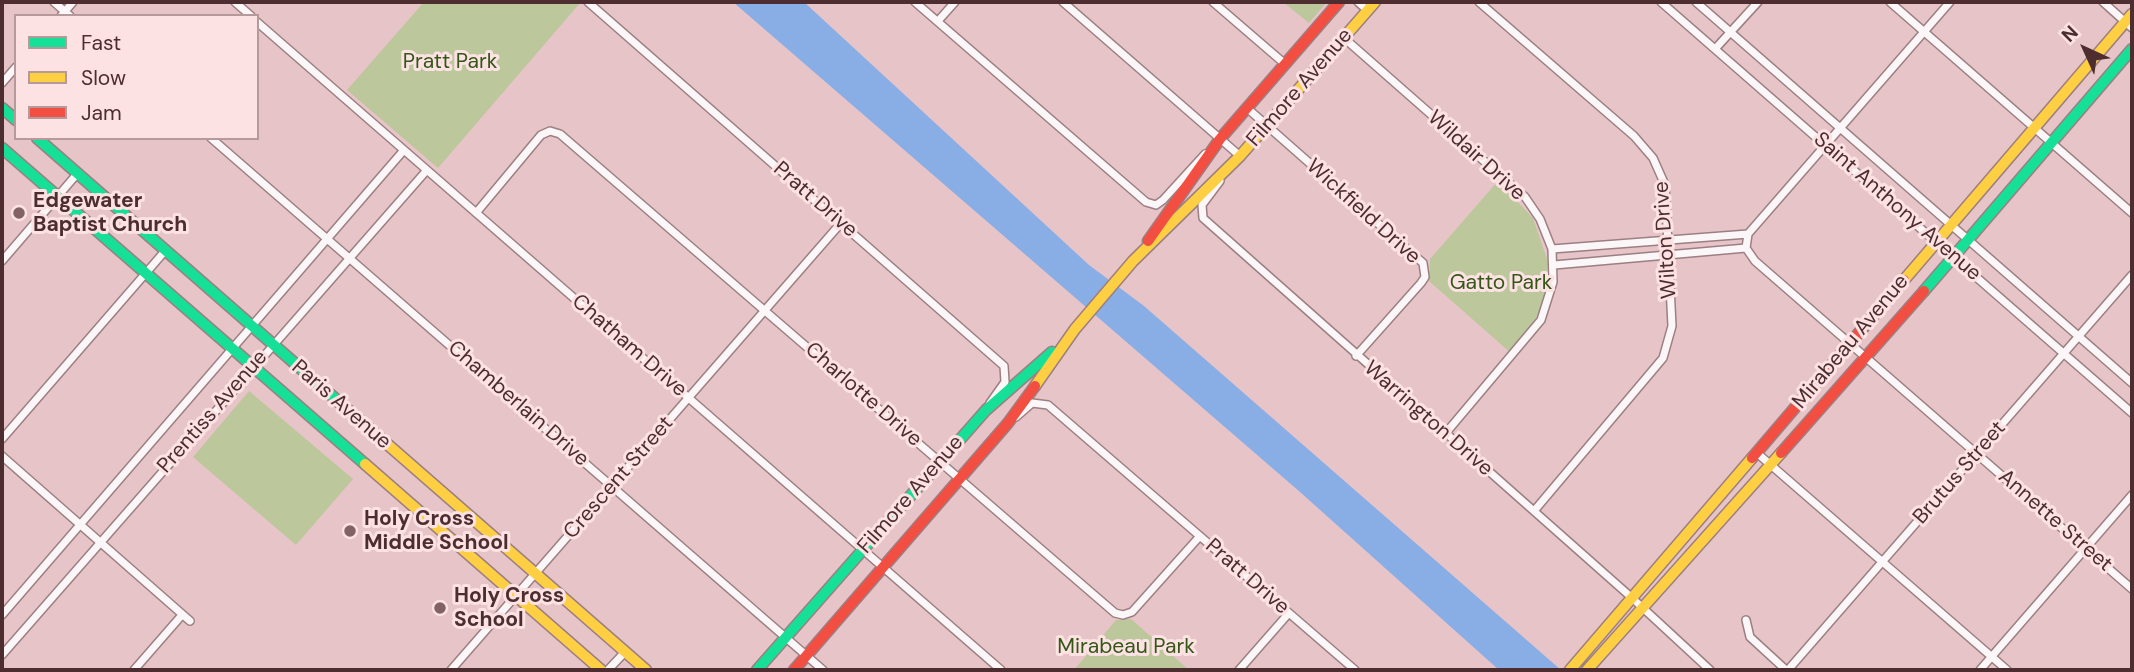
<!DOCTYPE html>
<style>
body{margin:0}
#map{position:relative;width:2134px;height:672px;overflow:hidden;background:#e7c4c7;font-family:"DM Sans",sans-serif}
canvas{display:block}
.frame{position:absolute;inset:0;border:4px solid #4d2d30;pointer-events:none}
.legend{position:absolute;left:14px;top:14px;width:245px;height:126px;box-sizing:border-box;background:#fce2e3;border:2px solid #b69a9b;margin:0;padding:9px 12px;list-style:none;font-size:21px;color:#4d2d30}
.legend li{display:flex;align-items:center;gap:14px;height:35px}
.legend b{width:35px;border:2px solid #b69a9b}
.north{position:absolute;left:2050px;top:14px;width:70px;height:70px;-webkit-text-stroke:5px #fce2e3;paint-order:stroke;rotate:315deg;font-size:19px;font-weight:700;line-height:28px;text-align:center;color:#4d2d30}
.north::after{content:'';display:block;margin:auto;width:24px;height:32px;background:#4d2d30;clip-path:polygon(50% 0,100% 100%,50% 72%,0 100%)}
</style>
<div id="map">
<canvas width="2134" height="672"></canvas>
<div class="frame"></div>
<ul class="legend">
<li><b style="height:9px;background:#16e098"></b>Fast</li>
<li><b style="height:9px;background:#ffcf43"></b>Slow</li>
<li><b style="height:9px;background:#f24e42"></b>Jam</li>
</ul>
<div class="north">N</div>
</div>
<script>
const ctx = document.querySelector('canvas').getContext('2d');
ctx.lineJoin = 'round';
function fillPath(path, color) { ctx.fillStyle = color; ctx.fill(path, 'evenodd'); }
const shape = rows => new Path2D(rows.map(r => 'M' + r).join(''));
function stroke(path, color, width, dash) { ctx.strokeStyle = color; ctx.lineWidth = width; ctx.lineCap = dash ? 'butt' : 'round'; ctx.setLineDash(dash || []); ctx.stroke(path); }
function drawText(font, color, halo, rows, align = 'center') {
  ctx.font = font + ' "DM Sans",sans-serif'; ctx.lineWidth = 6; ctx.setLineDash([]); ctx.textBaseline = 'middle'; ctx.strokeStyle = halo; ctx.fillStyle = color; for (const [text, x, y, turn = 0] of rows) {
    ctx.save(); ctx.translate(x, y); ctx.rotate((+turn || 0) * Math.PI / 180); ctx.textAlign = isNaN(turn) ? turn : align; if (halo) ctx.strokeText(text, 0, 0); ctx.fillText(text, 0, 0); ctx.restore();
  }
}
const green = shape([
 [424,2,580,3,438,168,347,90],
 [1283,2,1327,2,1309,23],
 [1498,181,1533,218,1547,259,1547,284,1541,310,1512,354,1429,281,1430,259],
 [249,391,353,479,296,545,193,457],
 [1131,619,1189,670,1074,670,1116,620]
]);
const water = shape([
 [733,2,804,2,1089,265,1144,306,1561,670,1499,670,1300,492]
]);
const street = shape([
 [54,2,70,16],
 [235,2,251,16],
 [588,2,1004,366,1005,382,990,403],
 [915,2,1146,202,1156,205,1163,200,1205,154],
 [1063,2,1240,156,1239,158],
 [1213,2,1285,64],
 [1358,2,1368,11],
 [1479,2,1634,136,1653,158,1665,185,1672,326,1663,358,1534,511],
 [1661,2,2132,413],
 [1696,2,2132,383],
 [1890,2,2132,213],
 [2103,2,2132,28],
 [61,16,73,2],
 [938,21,955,2],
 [257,22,1001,670],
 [1344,38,1525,197,1540,219,1552,249,1553,282,1541,320,1445,434],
 [1715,49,1758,2],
 [2,83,16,67],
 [1247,108,1423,263,1425,277,1421,283,1356,356],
 [211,138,823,670],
 [1220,181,1202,205,1203,218,1631,597,1710,670],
 [476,213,541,135,550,131,560,134,1115,613,1123,615,1132,612,1200,536],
 [1748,234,1746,248,1755,261,2132,589],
 [1552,249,1748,234,1950,2],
 [2,261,77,174],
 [1554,265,1746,248],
 [1016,417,1032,403,1048,405,1355,670],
 [2,439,165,251],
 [1757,453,2007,670],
 [2,456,190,621],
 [2,615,404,150],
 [1746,620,1750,637,1786,670],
 [2,655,427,170],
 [134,670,182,615],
 [451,670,841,223],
 [608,670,625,652],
 [1239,670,1289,613],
 [1788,670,2132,275],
 [1980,670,2132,495]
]);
const fast = shape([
 [2,108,16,120],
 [37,138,339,402],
 [2,148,365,464],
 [1924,291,2132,49],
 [757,670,986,410,1052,352]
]);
const slow = shape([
 [1904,280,2132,14],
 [1035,386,1075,329,1133,261,1240,156,1375,2],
 [339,402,646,670],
 [365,464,601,670],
 [1570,670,1752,458],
 [1587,670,1781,453]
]);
const jam = shape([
 [1148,241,1220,139,1339,2],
 [1781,453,1924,291],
 [1752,458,1904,280],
 [794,670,1008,423,1035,386]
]);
const markers = [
 [19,213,7,"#836265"],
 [350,531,7,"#836265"],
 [440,608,7,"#836265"]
];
const parkNames = [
 ["Pratt Park",450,62],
 ["Gatto Park",1501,283],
 ["Mirabeau Park",1126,647]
];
const streetNames = [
 ["Filmore Avenue",1300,88,-49],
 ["Wildair Drive",1476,156,42],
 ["Pratt Drive",815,200,41],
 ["Saint Anthony Avenue",1897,207,41],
 ["Wickfield Drive",1363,212,42],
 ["Wilton Drive",1666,240,-94],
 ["Mirabeau Avenue",1851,342,-50],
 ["Chatham Drive",629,346,41],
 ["Charlotte Drive",863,395,41],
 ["Chamberlain Drive",518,404,41],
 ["Paris Avenue",341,405,41],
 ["Prentiss Avenue",213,412,-49],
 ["Warrington Drive",1428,419,41],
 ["Brutus Street",1960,473,-49],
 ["Crescent Street",619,478,-49],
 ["Filmore Avenue",911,495,-49],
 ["Annette Street",2055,521,41],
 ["Pratt Drive",1247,577,41]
];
const poiNames = [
 ["Edgewater",33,201],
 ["Baptist Church",33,225],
 ["Holy Cross",364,519],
 ["Middle School",364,543],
 ["Holy Cross",454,596],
 ["School",454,620]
];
fillPath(green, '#bcc79b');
fillPath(water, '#89aee6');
stroke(street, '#9c7f82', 10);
stroke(fast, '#9c7f82', 13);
stroke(slow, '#9c7f82', 13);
stroke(jam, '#9c7f82', 13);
stroke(street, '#fbf6f7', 7);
stroke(fast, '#16e098', 10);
stroke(slow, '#ffcf43', 10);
stroke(jam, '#f24e42', 10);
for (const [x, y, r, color] of markers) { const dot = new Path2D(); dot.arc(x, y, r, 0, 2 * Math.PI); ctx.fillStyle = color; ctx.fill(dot); stroke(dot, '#fce2e3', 2.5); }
drawText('21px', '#345617', '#fce2e3', parkNames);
drawText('21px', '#4d2d30', '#fce2e3', streetNames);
drawText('bold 21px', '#4d2d30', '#fce2e3', poiNames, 'left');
</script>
